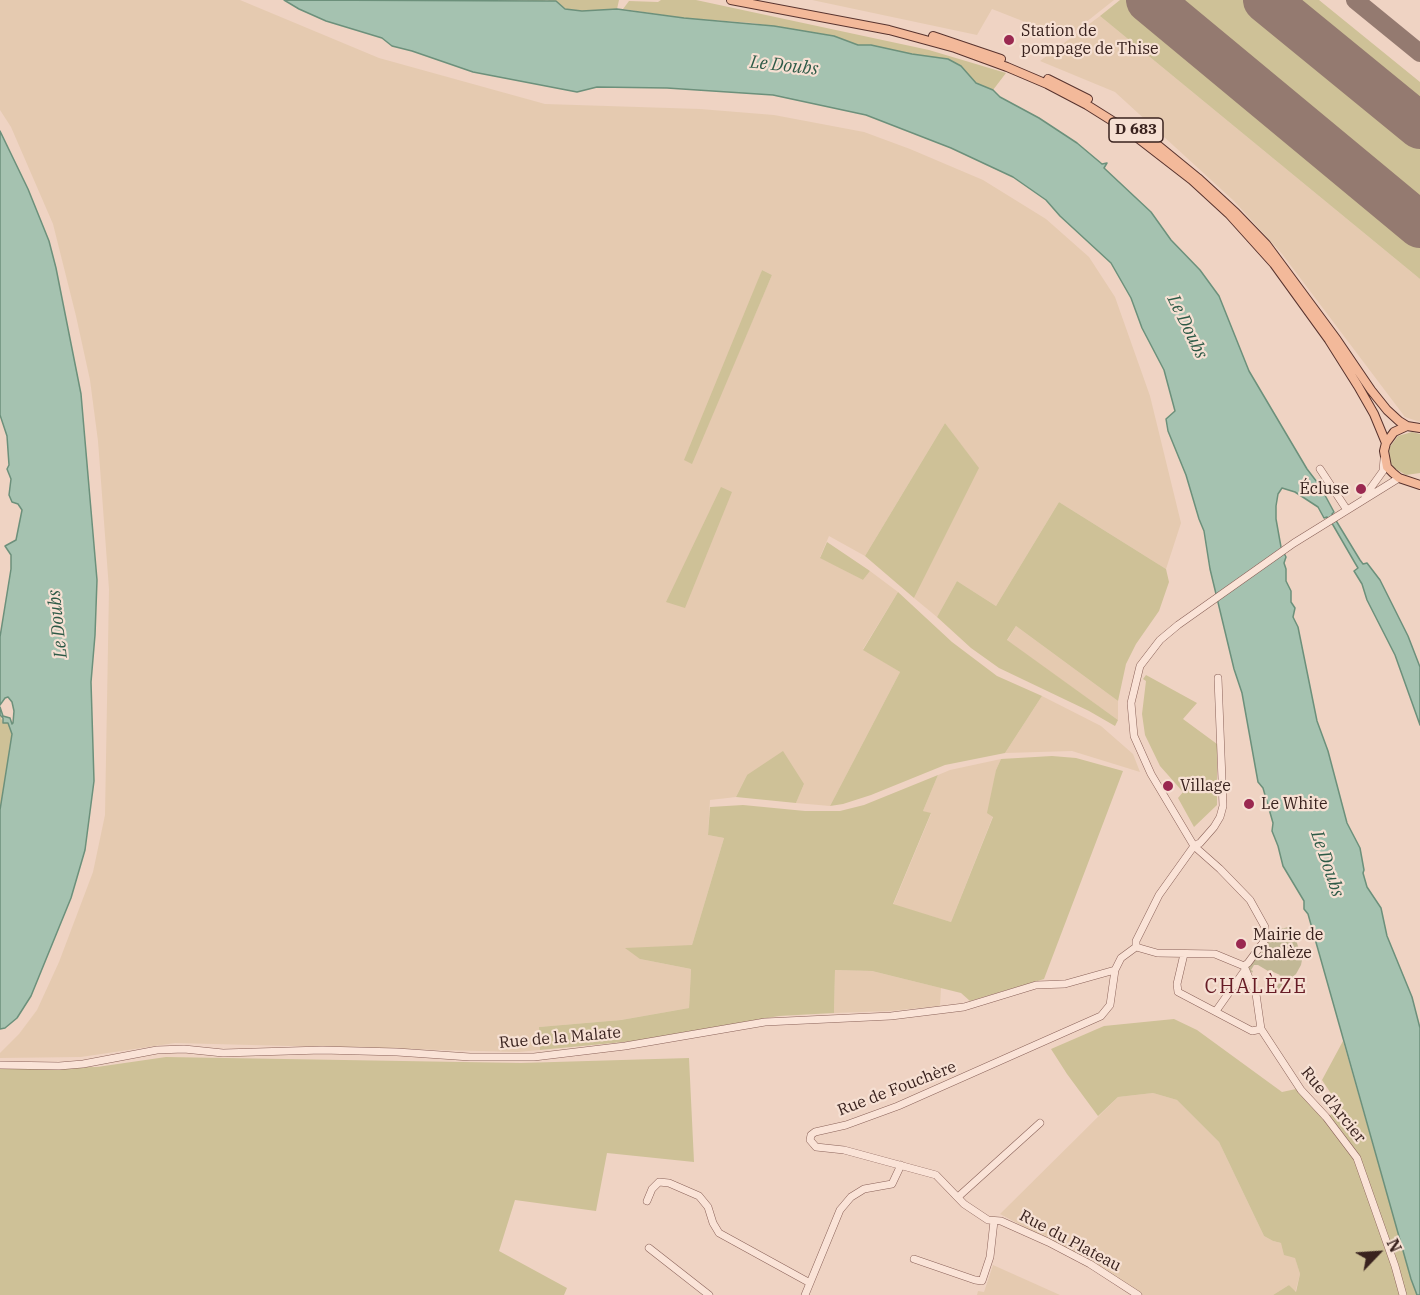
<!DOCTYPE html>
<meta charset="utf-8">
<style>
body{margin:0}
#map{position:relative;width:1420px;height:1295px;overflow:hidden;background:#efd3c3;font-family:"IBM Plex Serif",serif}
canvas{display:block}
.north{position:absolute;left:1348px;top:1223px;width:60px;height:60px;-webkit-text-stroke:4px #f6e0d3;paint-order:stroke;rotate:65deg;font-size:16px;font-weight:700;line-height:24px;text-align:center;color:#39221e}
.north::after{content:'';display:block;margin:auto;width:21px;height:27px;background:#39221e;clip-path:polygon(50% 0,100% 100%,50% 72%,0 100%)}
</style>
<div id="map">
<canvas width="1420" height="1295"></canvas>
<div class="north">N</div>
</div>
<script>
const ctx = document.querySelector('canvas').getContext('2d');
ctx.lineJoin = 'round';
function fillPath(path, color) { ctx.fillStyle = color; ctx.fill(path, 'evenodd'); }
const shape = rows => new Path2D(rows.map(r => 'M' + r).join(''));
function stroke(path, color, width, dash) { ctx.strokeStyle = color; ctx.lineWidth = width; ctx.lineCap = dash ? 'butt' : 'round'; ctx.setLineDash(dash || []); ctx.stroke(path); }
function drawText(font, color, halo, rows, align = 'center') {
  ctx.font = font + ' "IBM Plex Serif",serif'; ctx.lineWidth = 4.5; ctx.setLineDash([]); ctx.textBaseline = 'middle'; ctx.strokeStyle = halo; ctx.fillStyle = color; for (const [text, x, y, turn = 0] of rows) {
    ctx.save(); ctx.translate(x, y); ctx.rotate((+turn || 0) * Math.PI / 180); ctx.textAlign = isNaN(turn) ? turn : align; if (halo) ctx.strokeText(text, 0, 0); ctx.fillText(text, 0, 0); ctx.restore();
  }
}
const farmland = shape([
 [0,0,240,0,379,58,545,104,700,109,774,115,864,132,910,149,983,180,1046,219,1089,257,1115,297,1150,396,1181,523,1166,569,1059,502,996,606,957,581,937,617,914,598,978,468,945,423,865,556,829,536,820,557,863,580,870,571,898,592,863,649,900,672,830,806,796,803,804,784,747,775,736,797,710,800,708,835,724,838,692,945,640,959,691,969,689,1008,621,1020,539,1027,540,1050,518,1052,175,1043,81,1057,0,1058,0,1053,19,1034,37,1010,59,962,93,872,105,815,109,589,98,441,90,380,76,316,53,224,11,127,0,110],
 [762,270,772,275,691,463],
 [812,0,1114,0,1066,38,992,9,977,35],
 [1100,16,1420,279,1420,422,1405,417,1282,254,1234,201,1115,92,1040,61],
 [1016,626,1118,701,1118,720,1007,641],
 [1042,696,1101,726,1133,754,1140,772,1072,751,1005,753],
 [1001,759,996,770,993,816,951,922,893,905,931,814,923,811,938,775,950,770],
 [835,970,872,971,941,988,940,1006,890,1011,834,1013],
 [1153,1093,1177,1100,1219,1142,1264,1236,1273,1241,1281,1243,1295,1257,1300,1274,1295,1293,1289,1285,1273,1295,1142,1295,1105,1270,1000,1214,1118,1097],
 [993,1265,1060,1295,977,1295,978,1291,984,1292]
]);
const green = shape([
 [526,0,619,0,617,9,583,11,565,9,547,0,539,2],
 [661,0,696,0,929,50,1006,73,993,90,976,83,961,66,948,59,912,54,871,45,858,45,834,36,798,30,752,23,684,18,623,9,629,1,658,2],
 [1120,0,1319,0,1420,82,1420,279,1100,16],
 [762,270,772,275,692,464,684,460],
 [945,423,979,468,914,598,865,556],
 [1412,432,1420,434,1420,473,1406,475,1394,468,1390,462,1389,448,1398,436],
 [721,487,732,492,685,608,666,602],
 [1059,502,1166,569,1169,582,1159,611,1136,644,1126,664,1118,701,1016,626,1007,640,1118,720,1115,726,1089,711,999,668,971,648,937,617,957,581,996,606],
 [827,542,870,571,863,580,820,558],
 [898,592,952,642,997,676,1042,696,1005,753,945,765,871,795,843,804,830,806,900,672,863,650],
 [1146,675,1197,703,1183,719,1217,744,1217,805,1194,827,1178,798,1183,792,1160,766,1145,735,1142,714,1146,681,1143,679],
 [0,715,3,723,8,723,12,734,0,810],
 [783,751,804,784,796,803,736,797,747,775],
 [1052,756,1076,758,1123,771,1044,979,970,1001,961,993,872,971,835,970,834,1013,779,1016,634,1041,540,1050,539,1027,621,1020,689,1008,691,969,640,959,625,948,692,945,724,838,708,835,710,807,743,805,805,811,840,811,864,805,938,775,923,811,931,813,893,904,951,922,993,817,987,813,996,770,1001,759],
 [1174,1019,1197,1030,1282,1092,1296,1089,1324,1120,1340,1107,1322,1080,1343,1041,1411,1278,1417,1295,1273,1295,1289,1285,1296,1292,1300,1274,1295,1258,1284,1255,1281,1243,1273,1241,1264,1236,1219,1142,1177,1100,1153,1093,1118,1097,1098,1116,1067,1074,1051,1049,1104,1026],
 [166,1057,521,1063,689,1058,694,1162,607,1153,596,1211,515,1200,499,1251,567,1288,564,1295,0,1295,0,1068,97,1067]
]);
const cemetery = shape([
 [1292,926,1302,960,1301,965,1296,974,1273,994,1269,991,1272,987,1277,987,1279,983,1278,979,1280,975,1269,970,1268,971,1258,965,1254,965,1251,970,1253,971,1252,973,1248,968,1277,930]
]);
const water = shape([
 [284,0,556,1,565,9,582,11,617,9,684,18,774,26,834,36,858,45,871,45,912,54,948,59,961,66,976,83,993,90,1000,97,1039,118,1077,143,1102,164,1107,163,1104,168,1151,212,1171,240,1200,270,1219,296,1249,371,1307,469,1320,486,1334,512,1332,514,1360,560,1363,564,1367,563,1380,580,1408,636,1420,667,1420,725,1395,655,1367,600,1362,584,1354,571,1358,568,1355,563,1333,525,1327,517,1324,518,1318,507,1295,492,1282,488,1278,494,1276,506,1276,519,1281,547,1286,557,1284,563,1286,569,1286,581,1291,591,1291,602,1295,608,1293,617,1298,627,1317,721,1328,751,1347,823,1360,848,1364,870,1363,873,1367,887,1381,908,1387,936,1412,997,1420,1028,1420,1295,1417,1295,1411,1279,1308,914,1304,909,1304,901,1283,866,1278,846,1272,831,1273,823,1263,788,1258,782,1242,693,1234,669,1210,569,1204,531,1199,519,1186,475,1168,431,1166,419,1175,411,1164,370,1142,328,1131,298,1111,263,1060,216,1046,200,1013,177,951,148,866,115,773,95,667,88,597,87,577,92,473,72,412,51,392,46,382,38,326,21,299,9,284,0],
 [0,131,28,189,49,241,56,268,81,394,97,580,95,635,91,682,94,781,85,850,71,898,31,996,17,1018,5,1028,0,1029,0,810,12,734,8,723,3,723,3,718,0,715,0,707,3,716,10,718,12,724,13,723,14,711,12,702,8,697,5,698,0,705,0,637,11,569,11,555,5,546,16,540,22,510,18,504,12,502,9,495,11,479,7,469,9,465,7,436,0,415,0,131]
]);
const taxiway = shape([
 [1355,0,1420,53]
]);
const runway = shape([
 [1149,0,1420,225],
 [1266,0,1420,126]
]);
const minor = shape([
 [1320,469,1347,510],
 [1365,496,1383,471,1384,459],
 [1194,846,1200,843,1214,827,1220,817,1223,806,1218,678],
 [1194,846,1220,869,1250,900,1265,927,1265,940,1248,963,1244,966],
 [1136,947,1121,958,1115,970,1110,1005,1101,1016,898,1106,846,1125,815,1132,811,1135,810,1140,816,1147,844,1150,936,1175,964,1204,988,1220,1001,1221,1048,1242,1090,1264,1138,1295],
 [1136,947,1136,941,1159,895,1194,846,1151,774,1134,736,1131,703,1140,666,1160,640,1178,625,1294,543,1399,478],
 [1136,947,1157,953,1215,954,1244,966,1256,994,1261,1029,1301,1090,1326,1117,1357,1158,1395,1266,1403,1295],
 [1184,954,1177,984,1178,992,1252,1031,1261,1029],
 [1216,1011,1245,970],
 [0,1065,59,1066,83,1064,157,1050,184,1049,223,1053,322,1050,397,1052,470,1057,534,1057,625,1046,765,1022,891,1016,964,1007,1036,985,1065,984,1115,970],
 [958,1197,1040,1123],
 [647,1201,652,1189,659,1182,669,1183,699,1196,708,1207,713,1223,719,1233,810,1283],
 [649,1248,709,1295],
 [914,1259,975,1280,982,1281,990,1257,994,1221],
 [805,1295,840,1210,851,1197,864,1189,892,1184,901,1165]
]);
const major = shape([
 [731,0,889,30,955,48,1007,67,1047,84,1087,105,1130,132,1192,180,1229,214,1274,264,1329,340,1358,386,1374,414,1386,443],
 [933,36,1001,59],
 [1048,79,1088,99],
 [1154,142,1198,178,1236,213,1266,244,1337,340,1371,390,1387,410,1399,421,1407,426],
 [1420,428,1407,426,1394,432,1386,443,1384,451,1387,467,1393,473,1399,478,1420,485]
]);
const markers = [
 [1009,40,6,"#9a2850"],
 [1361,489,6,"#9a2850"],
 [1168,786,6,"#9a2850"],
 [1249,804,6,"#9a2850"],
 [1241,944,6,"#9a2850"]
];
const shields = [
 [1136,130,54]
];
const shieldNames = [
 ["D 683",1136,130]
];
const poiNames = [
 ["Station de",1021,31],
 ["pompage de Thise",1021,49],
 ["Écluse",1349,489,"right"],
 ["Village",1180,786],
 ["Le White",1261,804],
 ["Mairie de",1253,935],
 ["Chalèze",1253,953]
];
const streetNames = [
 ["Rue de la Malate",560,1038,-5],
 ["Rue de Fouchère",897,1089,-21],
 ["Rue d'Arcier",1333,1105,51],
 ["Rue du Plateau",1070,1241,28]
];
const waterNames = [
 ["Le Doubs",784,66,6],
 ["Le Doubs",1187,327,64],
 ["Le Doubs",58,624,-96],
 ["Le Doubs",1327,864,71]
];
const quarterNames = [
 ["CHALÈZE",1256,987]
];
fillPath(farmland, '#e5cab0');
fillPath(green, '#cec197');
fillPath(cemetery, '#c2b896');
fillPath(water, '#a5c2b0');
stroke(water, '#6c907b', 1.5);
stroke(taxiway, '#947a70', 18);
stroke(runway, '#947a70', 46);
stroke(minor, '#8a6259', 8);
stroke(major, '#58332e', 10);
stroke(minor, '#fae3d7', 7);
stroke(major, '#f3b99a', 8);
for (const [x, y, r, color] of markers) { const dot = new Path2D(); dot.arc(x, y, r, 0, 2 * Math.PI); ctx.fillStyle = color; ctx.fill(dot); stroke(dot, '#f6e0d3', 2); }
for (const [x, y, w] of shields) { const box = new Path2D(); box.roundRect(x - w / 2, y - 12, w, 24, 4.5); ctx.fillStyle = '#f6e0d3'; ctx.fill(box); stroke(box, '#39221e', 1.5); }
drawText('bold 15px', '#39221e', null, shieldNames);
drawText('16px', '#39221e', '#f6e0d3', poiNames, 'left');
drawText('16px', '#39221e', '#f6e0d3', streetNames);
drawText('italic 18px', '#2d5a47', '#f6e0d3', waterNames);
ctx.letterSpacing = '1.5px';
drawText('20px', '#671c26', '#f6e0d3', quarterNames);
ctx.letterSpacing = '0px';
</script>
